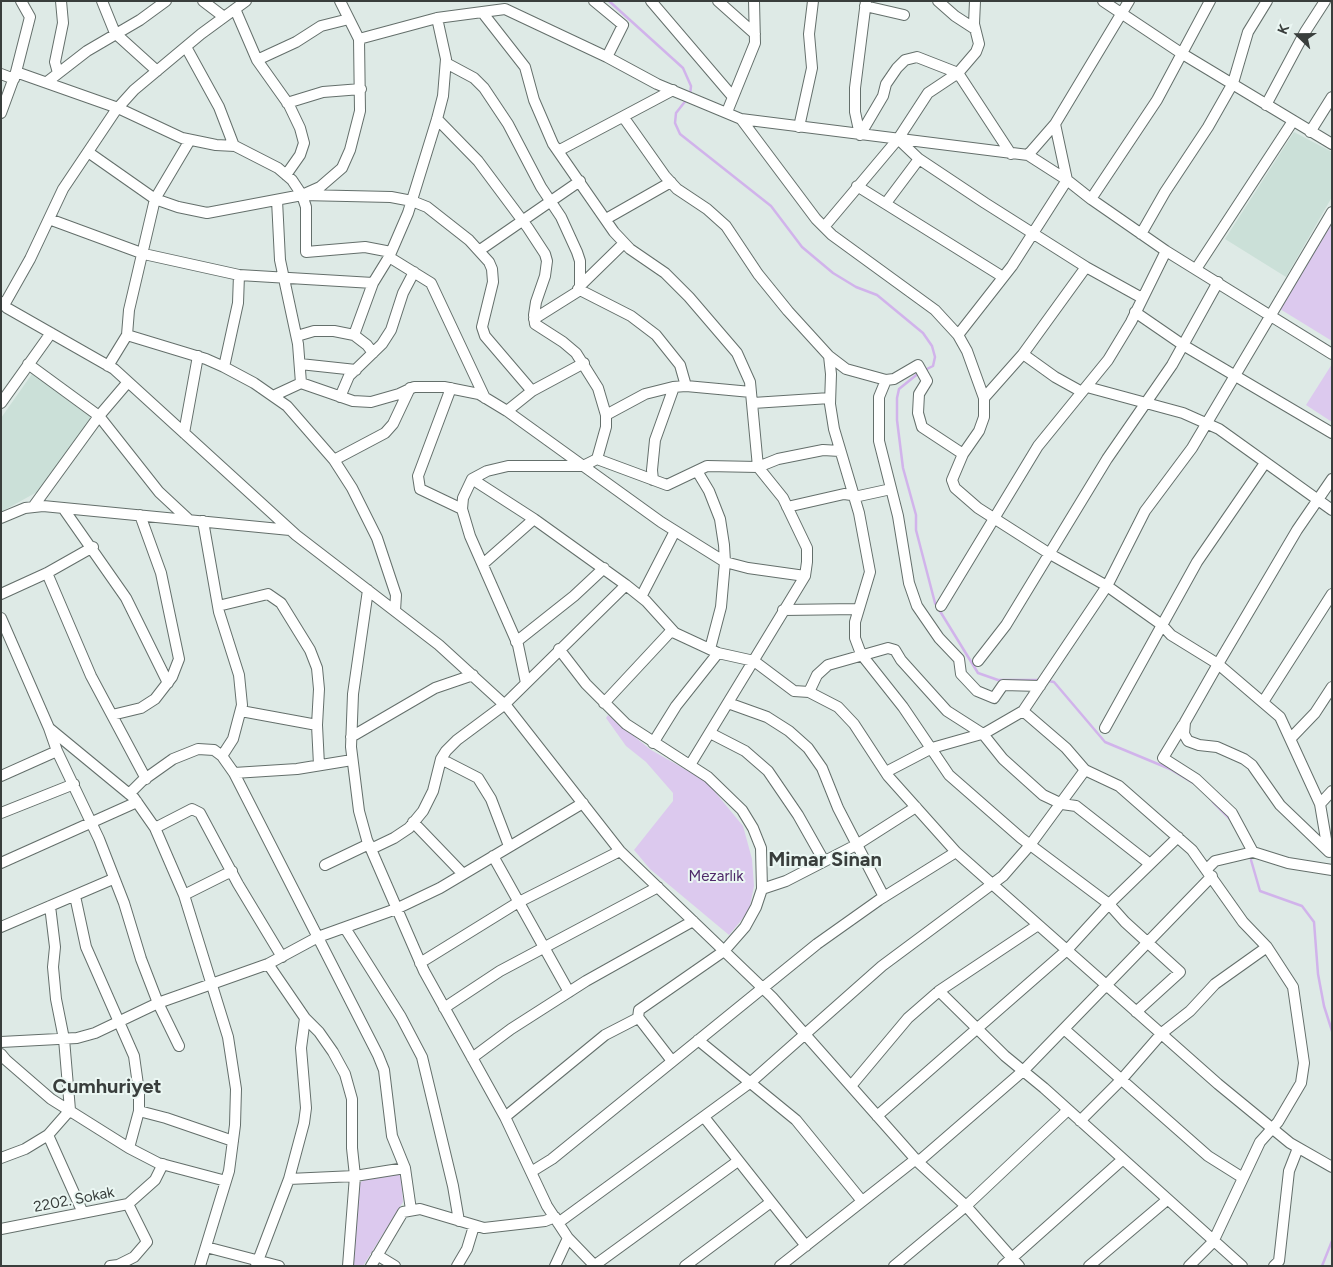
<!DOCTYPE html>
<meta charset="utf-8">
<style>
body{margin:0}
#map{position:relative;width:1333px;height:1267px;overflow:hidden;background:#deeae6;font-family:Figtree,sans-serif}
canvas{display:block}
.frame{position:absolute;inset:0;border:2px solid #393e3c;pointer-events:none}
.north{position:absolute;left:1273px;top:10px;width:50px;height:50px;-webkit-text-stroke:4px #ebf7f3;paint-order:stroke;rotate:292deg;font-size:14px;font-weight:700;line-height:20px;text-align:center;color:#393e3c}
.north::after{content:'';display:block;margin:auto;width:18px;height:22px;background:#393e3c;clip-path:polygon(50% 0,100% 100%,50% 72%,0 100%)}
</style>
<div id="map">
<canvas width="1333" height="1267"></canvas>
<div class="frame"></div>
<div class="north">K</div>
</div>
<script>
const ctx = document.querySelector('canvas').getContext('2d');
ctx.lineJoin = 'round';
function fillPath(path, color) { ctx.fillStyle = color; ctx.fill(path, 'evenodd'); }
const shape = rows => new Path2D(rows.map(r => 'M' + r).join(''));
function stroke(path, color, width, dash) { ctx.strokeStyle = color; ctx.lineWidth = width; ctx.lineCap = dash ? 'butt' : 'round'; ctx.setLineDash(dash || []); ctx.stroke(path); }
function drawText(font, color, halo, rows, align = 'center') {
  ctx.font = font + ' Figtree,sans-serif'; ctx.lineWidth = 4; ctx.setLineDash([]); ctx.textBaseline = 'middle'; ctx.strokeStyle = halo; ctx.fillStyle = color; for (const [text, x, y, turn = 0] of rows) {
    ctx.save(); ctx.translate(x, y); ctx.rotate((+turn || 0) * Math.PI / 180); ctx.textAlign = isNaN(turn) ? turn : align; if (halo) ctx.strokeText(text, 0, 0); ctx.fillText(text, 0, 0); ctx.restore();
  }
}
const built = shape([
 [1294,132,1332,152,1332,197,1286,277,1225,239],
 [32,374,92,418,37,492,1,512,1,418]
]);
const green = shape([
 [1332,221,1332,341,1280,309],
 [1332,364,1332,422,1306,405],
 [608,715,651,750,706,781,743,826,752,859,754,886,749,911,729,935,650,869,634,850,673,801,673,793,646,762,626,746,606,718],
 [398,1173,401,1176,403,1202,363,1266,351,1266,359,1184,365,1178]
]);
const stream = shape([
 [609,1,683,68,691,86,690,95],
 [687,99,676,113,675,123,680,134,771,206,802,247,833,273,856,287,877,295,923,333,932,346,935,357,933,366,925,370],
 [920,372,899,389,897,398,897,420,903,468,916,515,916,530,935,603,978,673,998,680,1040,680],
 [1048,681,1054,682,1105,742,1170,769,1195,784],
 [1213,802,1230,819],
 [1251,860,1260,891,1302,906,1314,922,1318,974,1324,1006,1332,1031],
 [1322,1266,1332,1241]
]);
const street = shape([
 [102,1,115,33,157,71],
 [203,1,224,17],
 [594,1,623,25,607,57],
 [651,1,733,97],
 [718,1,755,34],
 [938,1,955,16,975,29],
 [1103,1,1181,53,1332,144],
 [865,6,904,15],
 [235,9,257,60,289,105,300,128,304,143,300,155,286,175],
 [482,12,525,67,534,100,553,144,614,232,630,249,665,273,689,297,737,353,750,382,758,467,783,498,807,548,807,562,805,576,690,765],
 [359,39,437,18,505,9,607,57,657,84,741,119,1028,155,1067,180,1091,199,1166,251,1332,354],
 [186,47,219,107,234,146],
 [257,60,296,42,321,26,349,19],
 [446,63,474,78,484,88,508,124,541,187,561,217,577,252,580,261,580,286,577,292,534,319],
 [16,72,118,108,182,138,216,145,235,146,278,168,292,180,302,195,391,197,412,201,427,207,469,240,489,262,492,269,493,282,482,327,485,336,532,391],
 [58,73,55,62,63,23,61,1],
 [1,74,14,79],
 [47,82,87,51,140,20,166,1],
 [287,103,323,92,361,89],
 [1266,105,1305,32,1325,1],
 [727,112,755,43,754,1],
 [1,113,16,72,30,17,21,1],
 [624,118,665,176,677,189,707,209,726,226,758,274,788,311,829,356,846,369,886,380],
 [437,119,478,161,528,228,545,254,547,261,545,276,536,302,534,315,535,324,563,342,576,353,598,388,606,415,606,427,597,459],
 [741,119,816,219,832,235,935,310,958,335,967,351,984,398,984,417,979,431,963,454,952,480,955,488,978,508,1050,554,1107,586,1162,625,1171,635,1218,664,1280,717,1320,804,1328,851],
 [799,127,812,68,809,34,813,1],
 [1310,132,1332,97],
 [860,135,883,96,886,84,897,68,905,60,917,57,958,73,1011,154],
 [860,135,855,112,855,88,866,1],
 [898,139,919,159,985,203,1086,267,1142,298],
 [558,151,673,90],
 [88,152,155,199,178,207,207,213,302,195,320,187,342,168,350,150,360,111,359,39,340,1],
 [1028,155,1055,124,1129,1],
 [857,186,1003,277],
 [302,195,306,207,306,252,365,247,391,252],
 [1091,199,1157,100,1210,1],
 [277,200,280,260,298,344,301,383],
 [886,203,919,159],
 [49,219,144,254,239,275,373,283],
 [606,219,671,182],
 [824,227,898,139,928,93,958,73,976,52,979,44,974,24,975,1],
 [1141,234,1165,192,1208,127,1233,83,1248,32,1267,1],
 [480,250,580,181],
 [389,257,431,283,485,398],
 [1196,269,1293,121],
 [580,286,624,243],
 [578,289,631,316,656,335,680,365,686,386],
 [1,302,7,308,114,369,296,535,439,645,508,708,620,851,772,997,918,1162,966,1206,1019,1266],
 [4,305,30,259,63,189,116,110,134,90,201,34,246,1],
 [1135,312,1183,345,1332,433],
 [127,335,206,359,224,367,254,383,287,406,334,460,352,488,377,538,396,595,395,611],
 [354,335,373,283,389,257,408,213,437,119,443,96,446,59,437,18],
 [958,335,1012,266,1067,180,1055,124],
 [297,336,314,331,334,331,354,335,367,345,373,353],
 [1023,354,1055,377,1082,392],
 [829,356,831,374,830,404,834,429,859,513,870,572,855,622,855,638,861,654,903,707,949,775,1021,838,1109,904,1125,922,1180,972,1136,1012],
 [28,364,99,416,159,492,188,519],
 [300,364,356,370],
 [108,366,127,335,129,310,155,199,190,140],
 [224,367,238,303,239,275],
 [1087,387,1183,413,1219,429,1332,510],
 [451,388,418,476,420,489,462,509],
 [273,396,301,383,353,401,371,402,399,394,414,387,444,387,479,394,507,411,661,522,725,562,748,568,805,576],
 [340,397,349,376,382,344,391,330,403,293,414,272],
 [984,398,1023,354,1086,267],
 [1,403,51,333],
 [753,403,830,398],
 [507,411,532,391,584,363],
 [606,415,645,394,673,387,686,386,751,392],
 [184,433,198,356],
 [963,454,922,427,918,413,919,394,927,381,918,365,894,379,886,380,879,397,879,441,898,516,909,583,917,606,939,638,959,659,961,674,977,691,994,698,1003,685,1040,686],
 [334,460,385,433,393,424,410,388],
 [697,471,709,491,720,519,724,545,725,562,721,607,710,649],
 [472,479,534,519,626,585],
 [653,480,652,470,655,440,674,387],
 [33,507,99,416,128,382],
 [787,507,844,494,859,496,891,489],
 [63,508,126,598,168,683],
 [1,518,25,508,43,506,290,530],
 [203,521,219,612,239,675,242,705,233,739,222,756],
 [483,564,534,519],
 [47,573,91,676,146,779],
 [368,590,353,694,351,747,359,811,367,840,424,971,505,1117,547,1206,568,1238,595,1266],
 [1,594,47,573,93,547],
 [641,597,675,531],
 [218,606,268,594,281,603,310,650,317,668,319,689,317,725],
 [941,606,1038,446,1108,360,1131,322,1166,251],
 [783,610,858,609],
 [1,618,49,728,57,751,99,839,124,903,141,959,158,1003,179,1046],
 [516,642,574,596,604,568],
 [978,661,1006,625,1107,459,1172,365,1218,282],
 [526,683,518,645,470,536,462,509,463,498,472,479,487,471,508,466,583,466,597,459,667,485,707,466,758,467,778,459,823,450,840,451],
 [809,692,817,675,828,665,888,648,895,650,901,660,947,711,983,734,1003,759,1043,795,1062,804,1076,806,1150,864],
 [1263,702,1332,594],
 [604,703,672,630],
 [728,703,767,717,789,731,808,748,822,768,838,808,884,897],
 [241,711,317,725,319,765],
 [1023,711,1066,748,1085,770,1119,786,1192,850,1243,922,1267,947,1293,987,1304,1063,1301,1083,1278,1122,1260,1142,1213,1242,1189,1266],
 [112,715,141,708,155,699,172,677,179,659,161,573,140,515],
 [1183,725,1163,758,1196,779,1232,813,1253,852],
 [49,728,134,798,155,828,184,895,228,1037,236,1089,235,1125,229,1171,200,1266],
 [1105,728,1197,562,1265,463],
 [710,733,745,751,768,771,798,815,824,861],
 [351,737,435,688,473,675],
 [1291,738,1315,713,1332,687],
 [653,743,676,706,718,653],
 [441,759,478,778,491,799,509,846],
 [886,772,932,748,985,733,1023,711,1107,586,1145,511,1192,448,1332,212],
 [234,773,297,769,352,760],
 [1,776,57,751],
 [129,794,142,781,173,759,198,749,214,750,222,756,234,773,378,1055,384,1070,392,1136,405,1168,411,1210],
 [1320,804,1332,791],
 [1,813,74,784],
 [413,822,463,874],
 [155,828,192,809,200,813,238,884,282,957],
 [371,849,394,838,409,828,423,811,433,791,441,759,446,751,457,740,504,705,626,585,646,601,675,633,718,653,754,661,794,691,809,692,838,707,854,724,888,776,956,852,1218,1084,1290,1143,1332,1167],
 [1329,852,1280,805,1252,765,1244,759,1217,747,1199,745,1188,741,1184,734,1185,722,1218,664,1297,530,1332,479],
 [493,856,569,992],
 [1,863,137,802],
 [325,865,369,844],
 [1207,869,1215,861,1253,852,1288,863,1332,870],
 [762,889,786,881,858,844,916,807],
 [184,895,232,871],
 [75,896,86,947,134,1056,139,1092,139,1111,129,1148],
 [1,927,113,879],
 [345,928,401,1017,422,1057,453,1186,459,1221],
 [420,963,517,903,620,851],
 [268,964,305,1018,319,1032,333,1052,345,1074,352,1099,352,1148,355,1176,348,1266],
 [939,991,1038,925],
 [444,1008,500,971,658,887],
 [638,1017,672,1061],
 [1064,1029,1208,1156,1243,1178],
 [698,1040,796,1120,862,1201],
 [1,1042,77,1038,95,1033,158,1003,268,964,318,937,396,909,440,888,583,803],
 [1,1054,6,1060,51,1099,129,1148,158,1163,226,1181],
 [472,1058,511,1029,586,981,693,921],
 [851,1086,908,1018,939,991,1005,1056,1044,1088,1242,1266],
 [139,1111,166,1118,233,1141],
 [877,1116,1067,950,1109,904,1178,837],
 [505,1117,605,1035,638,1018,639,1010,724,951,745,927,756,907,762,889,761,848,753,828,742,810,708,777,626,724,586,684,559,649],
 [704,1117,806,1246],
 [1080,1121,1122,1079,1162,1033,1190,1011,1215,984,1267,947],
 [48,1135,83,1213],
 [1,1158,25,1149,48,1135,70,1110,64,1039,56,999,53,967,55,947,50,906],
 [918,1162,1023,1071,1212,876],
 [531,1172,552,1159,817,944,879,900,956,852],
 [289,1179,355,1176,405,1168],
 [558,1223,751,1082,882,966,1003,876,1030,845,1085,770],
 [1,1229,128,1204,155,1180,163,1164],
 [206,1247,279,1266],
 [377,1255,395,1266],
 [595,1265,738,1161],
 [110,1266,118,1265,134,1257,147,1242,128,1204],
 [256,1266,289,1179,304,1123,306,1108,301,1048,305,1018],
 [371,1266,403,1212,420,1209,484,1228,545,1221,555,1217],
 [457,1266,467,1249,474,1226],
 [555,1266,568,1238],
 [685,1266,771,1202],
 [780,1266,916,1159],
 [894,1266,966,1206,1068,1110],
 [1003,1266,1122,1160],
 [1089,1266,1167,1200],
 [1274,1266,1279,1261,1289,1171,1298,1148]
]);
const parkNames = [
 ["Mezarlık",716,877]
];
const streetNames = [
 ["2202. Sokak",74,1200,-11]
];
const districtNames = [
 ["Mimar Sinan",825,860],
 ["Cumhuriyet",107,1087]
];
fillPath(built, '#cbe0d8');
fillPath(green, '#dcc9ee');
stroke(stream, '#d1b3eb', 2.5);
stroke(street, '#646f6b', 12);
stroke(street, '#fff', 10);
drawText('15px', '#4e2869', '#ebf7f3', parkNames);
drawText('15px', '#393e3c', '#ebf7f3', streetNames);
drawText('bold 20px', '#393e3c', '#ebf7f3', districtNames);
</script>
